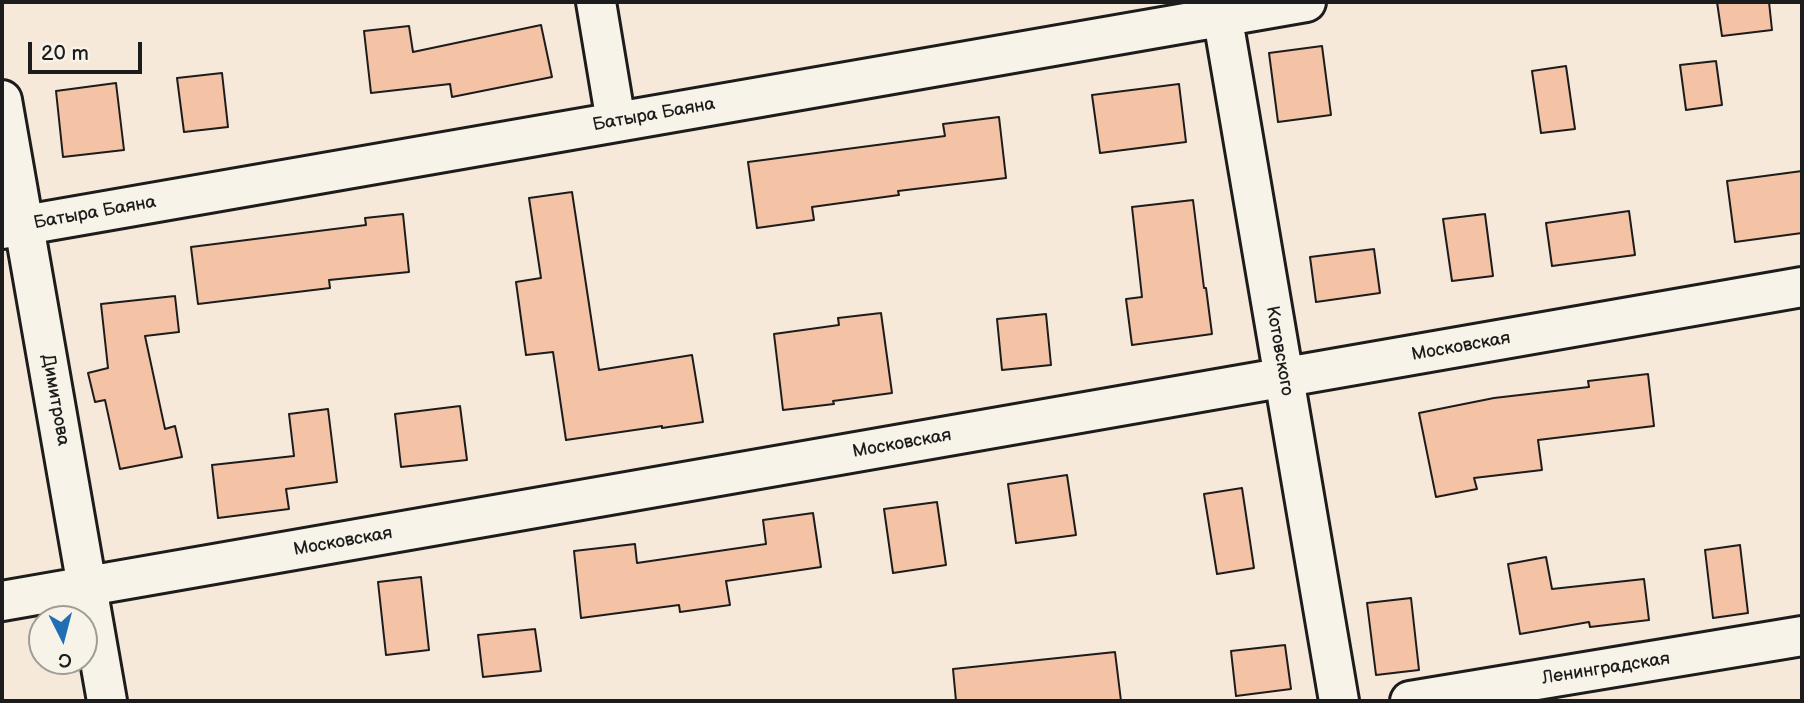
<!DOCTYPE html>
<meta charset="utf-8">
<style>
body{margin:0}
#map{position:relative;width:1804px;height:703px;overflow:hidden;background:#f6e9da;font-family:"Balsamiq Sans",sans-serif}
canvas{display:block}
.frame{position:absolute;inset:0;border:4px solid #1c1c1c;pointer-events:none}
.north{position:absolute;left:28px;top:605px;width:70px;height:70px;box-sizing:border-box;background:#f7f3e8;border:2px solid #9f9d96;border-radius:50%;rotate:174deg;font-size:19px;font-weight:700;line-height:28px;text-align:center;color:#1c1c1c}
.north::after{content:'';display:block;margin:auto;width:24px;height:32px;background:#1f6fb2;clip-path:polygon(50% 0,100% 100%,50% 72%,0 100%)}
.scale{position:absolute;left:28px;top:42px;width:114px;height:32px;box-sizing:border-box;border:4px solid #1c1c1c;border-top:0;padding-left:9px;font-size:21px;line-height:24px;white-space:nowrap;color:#1c1c1c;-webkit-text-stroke:5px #f7f3e8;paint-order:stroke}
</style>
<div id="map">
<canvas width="1804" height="703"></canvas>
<div class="frame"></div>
<div class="north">С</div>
<div class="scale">20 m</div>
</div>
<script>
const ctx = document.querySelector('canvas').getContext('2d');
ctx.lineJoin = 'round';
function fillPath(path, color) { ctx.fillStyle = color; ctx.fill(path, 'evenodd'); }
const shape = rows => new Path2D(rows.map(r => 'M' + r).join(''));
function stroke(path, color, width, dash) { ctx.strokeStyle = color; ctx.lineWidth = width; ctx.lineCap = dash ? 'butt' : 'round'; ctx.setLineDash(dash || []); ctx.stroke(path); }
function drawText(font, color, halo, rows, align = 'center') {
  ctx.font = font + ' "Balsamiq Sans",sans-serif'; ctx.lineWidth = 5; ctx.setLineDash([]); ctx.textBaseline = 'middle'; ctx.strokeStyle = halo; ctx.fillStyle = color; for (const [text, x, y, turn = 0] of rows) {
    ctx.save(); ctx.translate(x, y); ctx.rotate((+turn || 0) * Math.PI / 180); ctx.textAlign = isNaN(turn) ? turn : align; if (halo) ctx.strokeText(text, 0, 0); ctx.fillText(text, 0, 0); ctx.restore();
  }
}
const building = shape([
 [1717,2,1769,2,1772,30,1722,36,1717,2],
 [541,25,552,77,452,97,450,84,371,93,364,31,409,26,413,52,541,25],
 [1322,46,1331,115,1278,122,1269,53,1322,46],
 [1716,61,1722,105,1686,110,1680,65,1716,61],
 [1566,66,1575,129,1541,133,1532,71,1566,66],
 [222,73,228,127,184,132,177,78,222,73],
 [116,83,124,150,63,157,56,91,116,83],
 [1179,84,1186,142,1100,153,1092,95,1179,84],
 [999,117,1006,178,898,191,899,195,812,207,814,220,757,228,748,162,945,136,943,124,999,117],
 [1802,171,1802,233,1735,242,1727,181,1802,171],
 [572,192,599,370,692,355,703,422,662,428,662,426,566,440,553,352,526,355,516,282,541,278,529,198,572,192],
 [1193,200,1204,288,1206,288,1212,334,1132,345,1126,299,1142,297,1132,207,1193,200],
 [1629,211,1635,255,1552,266,1546,223,1629,211],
 [403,214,409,272,329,280,330,288,198,304,191,247,366,225,365,218,403,214],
 [1485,214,1493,276,1452,281,1443,219,1485,214],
 [1374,249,1380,293,1316,302,1310,257,1374,249],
 [175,296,179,332,145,336,165,429,175,426,182,457,120,469,105,400,95,402,88,373,108,368,101,304,175,296],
 [881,313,892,393,833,401,834,404,783,410,774,334,839,325,838,318,881,313],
 [1046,314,1051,365,1002,370,997,319,1046,314],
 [1648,374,1654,426,1538,440,1542,470,1474,478,1477,489,1436,497,1419,413,1494,398,1589,387,1588,381,1648,374],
 [460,406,467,460,401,467,395,414,460,406],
 [328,409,337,482,286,489,289,509,218,518,212,465,294,456,289,414,328,409],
 [1067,475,1076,535,1016,543,1008,484,1067,475],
 [1242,488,1254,568,1217,574,1204,494,1242,488],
 [937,502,946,565,893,573,884,509,937,502],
 [813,513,821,567,726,581,730,605,680,612,679,605,581,618,574,551,635,544,637,563,766,544,763,520,813,513],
 [1740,545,1748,613,1713,618,1705,550,1740,545],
 [1546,557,1552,589,1644,579,1649,620,1590,627,1589,622,1520,634,1508,564,1546,557],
 [421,577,429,650,386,655,378,582,421,577],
 [1411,598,1419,670,1376,675,1367,603,1411,598],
 [535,629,541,671,483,677,478,635,535,629],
 [1285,645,1291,689,1236,696,1231,651,1285,645],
 [1115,652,1121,701,956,701,953,669,1115,652]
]);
const minor = shape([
 [596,2,616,122],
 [1220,2,1339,701],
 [2,100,107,701],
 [2,229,1306,2],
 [2,601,1802,287],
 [1410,701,1802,636]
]);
const streetNames = [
 ["Батыра Баяна",654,115,-10],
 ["Батыра Баяна",95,213,-10],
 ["Московская",1461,347,-10],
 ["Котовского",1279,351,80],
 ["Димитрова",55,400,80],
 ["Московская",902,444,-10],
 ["Московская",343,542,-10],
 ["Ленинградская",1606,669,-9]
];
fillPath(building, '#f4c2a4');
stroke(building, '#1c1c1c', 2);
stroke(minor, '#1c1c1c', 44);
stroke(minor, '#f7f3e8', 38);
drawText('18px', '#1c1c1c', '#f7f3e8', streetNames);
</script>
